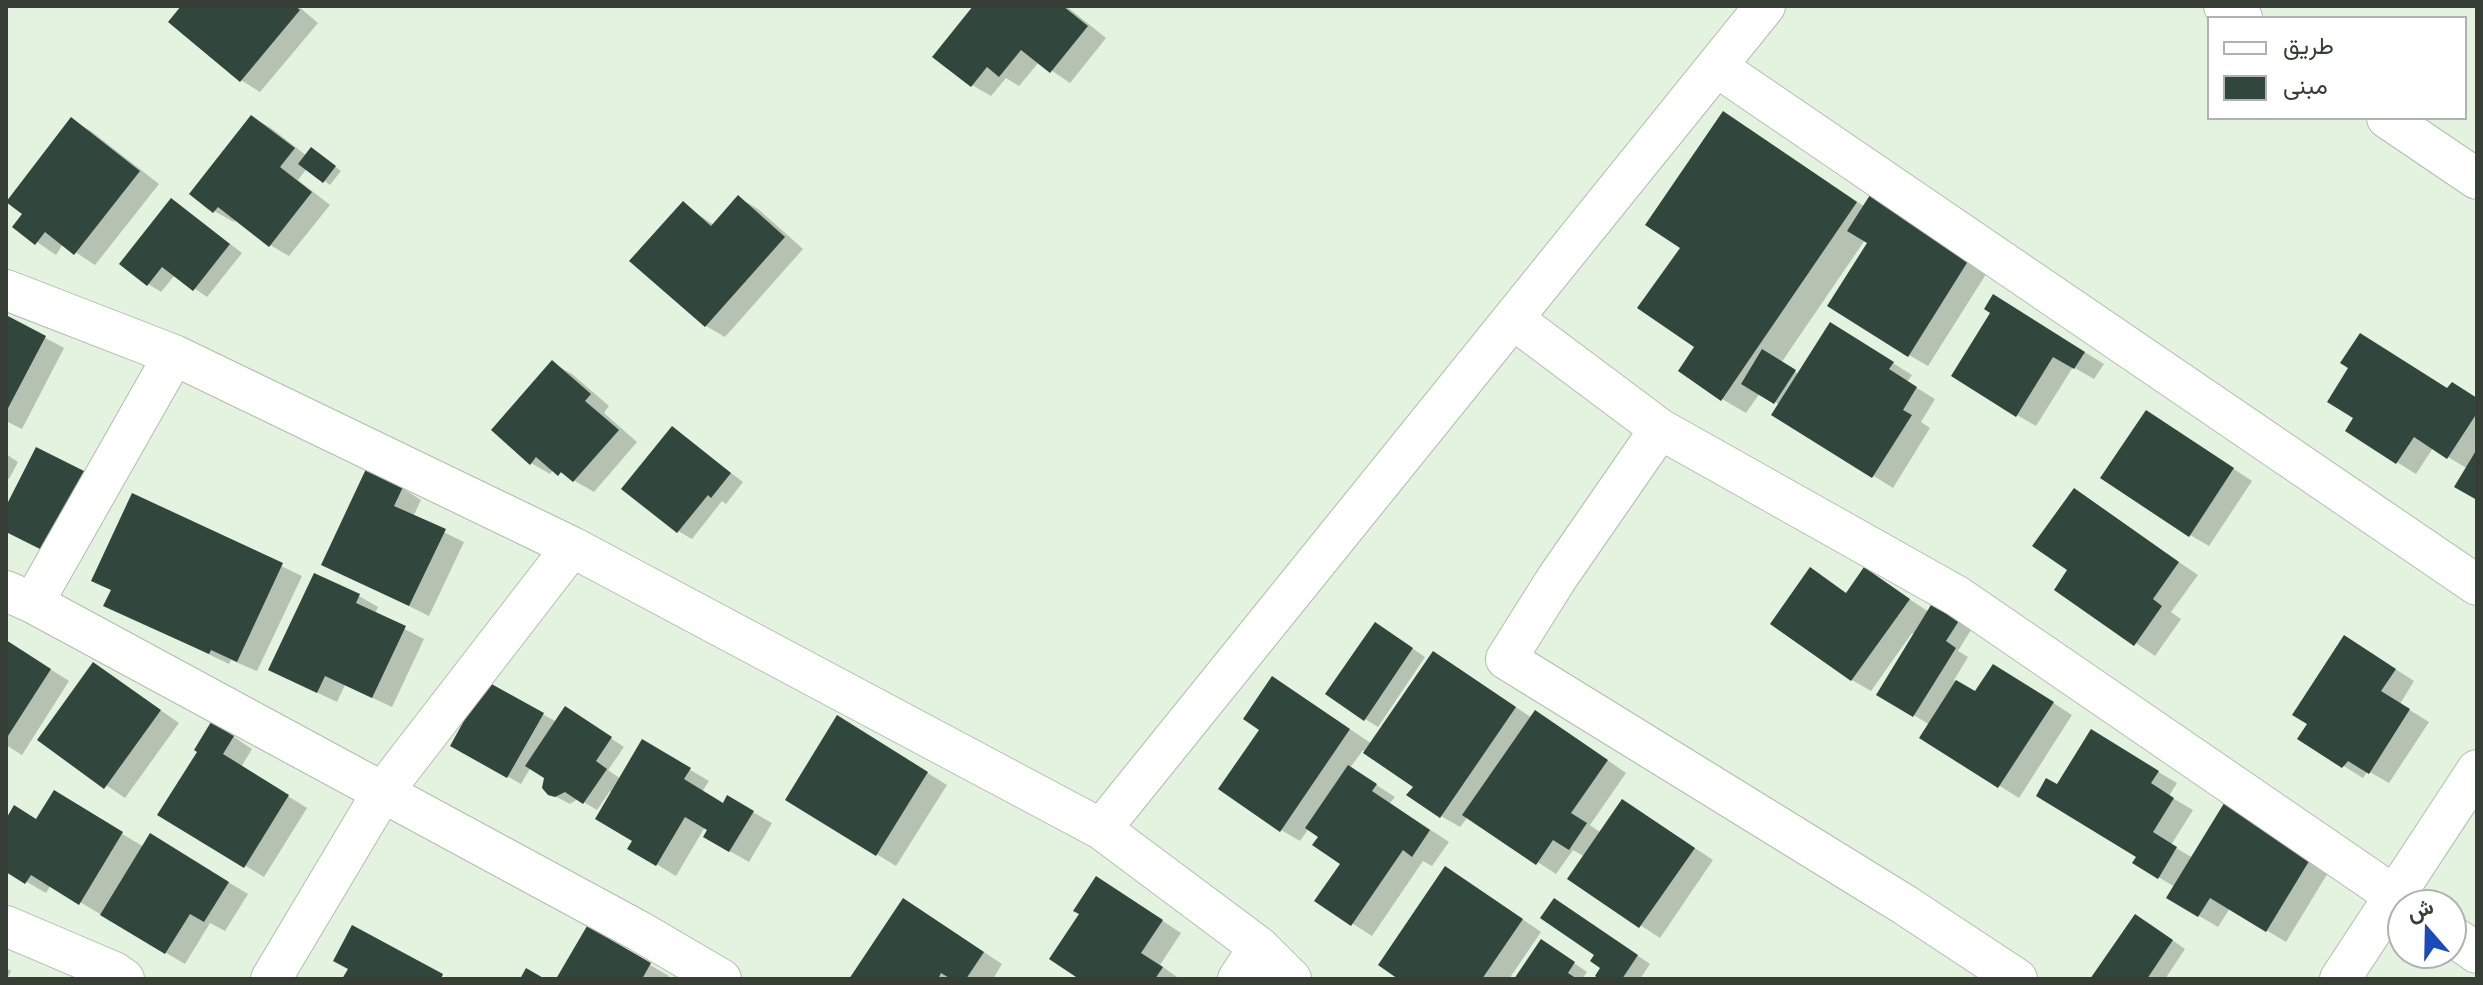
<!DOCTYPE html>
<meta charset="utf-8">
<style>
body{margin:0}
#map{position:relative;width:2483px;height:985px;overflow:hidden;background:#e3f3df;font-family:Barlow,Vazirmatn,sans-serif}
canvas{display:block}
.frame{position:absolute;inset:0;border:8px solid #373e36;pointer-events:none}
.legend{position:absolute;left:2207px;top:16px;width:260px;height:104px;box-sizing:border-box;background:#fff;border:2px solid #afb2af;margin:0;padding:10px 14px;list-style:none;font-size:24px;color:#373e36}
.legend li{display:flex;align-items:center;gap:16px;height:40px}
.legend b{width:40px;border:2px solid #afb2af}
.north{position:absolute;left:2387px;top:889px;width:80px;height:80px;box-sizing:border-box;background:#fff;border:2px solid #afb2af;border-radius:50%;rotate:340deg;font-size:22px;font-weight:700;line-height:32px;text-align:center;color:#373e36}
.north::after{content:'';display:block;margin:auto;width:28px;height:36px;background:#1b4bb8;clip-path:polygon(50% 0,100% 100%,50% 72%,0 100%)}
</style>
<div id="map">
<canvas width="2483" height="985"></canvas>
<div class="frame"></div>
<ul class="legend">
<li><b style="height:10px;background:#fff"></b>طريق</li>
<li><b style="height:22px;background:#31463c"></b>مبنى</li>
</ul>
<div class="north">ش</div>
</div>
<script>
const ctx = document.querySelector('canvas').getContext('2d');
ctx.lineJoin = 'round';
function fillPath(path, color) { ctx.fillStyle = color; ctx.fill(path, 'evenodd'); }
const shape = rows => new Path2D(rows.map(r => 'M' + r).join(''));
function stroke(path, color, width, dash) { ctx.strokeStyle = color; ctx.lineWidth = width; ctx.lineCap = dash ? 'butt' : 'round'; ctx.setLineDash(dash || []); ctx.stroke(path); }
const shadow = shape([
 [184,6,298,6,318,23,260,92,241,80],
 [975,6,1066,6,1106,38,1070,83,1039,62,1019,86,1006,78,991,96,972,85],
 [252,117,271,128,307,156,318,153,341,171,330,185,307,168,298,180,330,205,289,256,270,245,237,219,234,222,214,211],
 [71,120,91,131,159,184,95,265,63,244,56,255,15,227,25,214],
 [1748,128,1865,207,1988,271,1928,366,1909,355,1870,243,1865,240,1781,363,1799,374,1850,336,1912,375,1907,382,1935,399,1921,422,1930,428,1893,488,1774,414,1780,405,1760,393,1746,413,1722,399,1697,346,1682,247],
 [739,198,758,209,803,249,725,337,706,326,683,204,714,225],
 [172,200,242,253,207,297,175,275,161,292,148,284],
 [2013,308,2104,364,2094,379,2073,367,2036,426,2017,415],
 [6,317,64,348,22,429,6,421],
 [552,363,572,374,609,406,604,413,637,442,594,492,554,469,550,474,531,463],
 [2448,390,2477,399,2477,498,2468,469,2433,448,2416,474,2347,431],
 [2166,424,2252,481,2209,546,2190,535],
 [672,428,743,482,726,504,722,501,692,539,678,531],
 [6,454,18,462,9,479,6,478],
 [402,488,421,500,413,517,464,542,429,616,324,564],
 [2074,491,2198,575,2171,612,2181,619,2155,656,2056,589,2070,570],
 [133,495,302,576,257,671,231,660,229,664,106,605,113,591,94,580],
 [1811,570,1847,594,1865,570,1929,612,1974,625,1958,651,1968,657,1954,680,1976,693,2013,677,2072,715,2019,798,1922,737,1930,725,1879,694,1915,635,1912,633,1871,691,1852,680],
 [359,596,378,607,375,614,424,639,392,707,345,685,337,702,271,670],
 [1388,632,1425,657,1378,727,1365,719],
 [6,641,69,681,22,755,6,745],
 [2364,649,2414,681,2400,704,2429,722,2389,783,2368,771,2363,778,2300,739],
 [94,664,179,723,125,798,40,740],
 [1453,665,1532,718,1555,724,1626,773,1590,825,1601,833,1642,813,1713,860,1660,938,1570,879,1585,857,1573,850,1556,874,1468,817,1460,827,1441,816,1416,786,1363,750,1350,768,1395,797,1390,803,1449,842,1432,866,1423,861,1372,936,1317,901,1342,864,1321,836,1309,828,1300,841,1281,830,1292,690,1372,744],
 [487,684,557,722,579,717,624,747,608,770,621,779,643,742,709,781,702,792,724,805,728,798,772,823,749,862,705,837,710,829,705,827,676,876,630,848,635,840,610,791,597,810,578,799,570,804,549,793,546,777,531,767,521,784,453,745],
 [857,729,947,785,896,866,787,799],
 [2091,732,2177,783,2169,796,2193,810,2171,845,2193,858,2226,803,2332,866,2286,942,2230,908,2218,927,2169,898,2175,887,2135,863,2139,856,2057,787],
 [231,735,252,749,241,767,307,808,264,877,160,814],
 [54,793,144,847,170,847,248,894,225,931,210,923,185,964,51,885,46,893,6,870,6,822,37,821],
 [1465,880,1541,932,1509,979,1401,979],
 [1116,890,1181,933,1160,965,1180,979,1083,979],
 [1567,908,1650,964,1640,979,1603,979,1603,968],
 [923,912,1002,964,993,979,852,979],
 [2149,924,2185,949,2165,979,2093,979],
 [588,929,669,976,667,979,559,979],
 [1555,950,1587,972,1582,979,1516,979],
 [6,968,11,971,7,979,6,979]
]);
const building = shape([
 [181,6,295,6,300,10,240,82,168,22],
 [973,6,1063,6,1088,26,1050,73,1021,50,999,77,987,67,971,87,932,57],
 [1723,111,1857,202,1721,401,1678,371,1694,347,1637,308,1680,248,1645,225],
 [251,115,295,148,280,167,312,192,269,247,218,207,213,213,189,194],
 [71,117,140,171,74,255,45,232,35,245,12,227,22,214,6,202],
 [311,147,336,166,323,183,298,164],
 [738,195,785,237,705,327,629,261,683,201,711,226],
 [1870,195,1970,258,1908,357,1827,306,1867,243,1847,231],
 [171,198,230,244,193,291,162,267,147,286,119,264],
 [1993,294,2085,352,2074,369,2053,357,2016,417,1951,376,1990,313,1984,309],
 [6,315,46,336,6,412],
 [1830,322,1894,362,1889,369,1917,387,1903,410,1912,415,1872,478,1771,415],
 [2360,333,2447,388,2452,382,2477,398,2477,413,2447,459,2414,437,2396,464,2345,431,2353,418,2327,402,2348,368,2340,363],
 [1762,349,1796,370,1774,404,1741,384],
 [552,360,591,394,585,401,619,430,573,482,561,472,558,476,536,457,530,465,491,430],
 [2146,410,2234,468,2189,537,2100,478],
 [672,426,731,473,711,498,708,495,677,533,621,489],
 [36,447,92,475,52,555,6,532,6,506],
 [2477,449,2477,500,2454,487],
 [366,469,403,487,394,506,446,529,409,606,321,565],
 [2074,488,2179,562,2153,599,2162,606,2134,646,2054,590,2067,570,2032,546],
 [132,493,283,563,237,662,211,650,209,654,103,606,111,590,91,581],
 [1810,567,1846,593,1864,567,1910,599,1851,681,1770,624],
 [314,573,360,594,356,603,406,626,372,698,325,676,317,693,268,670],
 [1934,600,1962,616,1946,641,1956,648,1913,717,1876,695],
 [1375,622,1413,648,1364,721,1325,694],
 [2344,635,2396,669,2381,691,2410,709,2369,774,2348,761,2342,768,2297,739,2307,724,2292,715],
 [6,640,51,669,6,739],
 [1433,651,1516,707,1440,818,1406,795,1413,787,1363,753],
 [93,662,161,710,104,789,37,740],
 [1993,664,2054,702,1998,788,1919,738,1956,680,1975,691],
 [1272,676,1350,729,1280,832,1218,789,1259,730,1243,719],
 [486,681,544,713,507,778,450,746],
 [565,706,612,737,596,761,607,769,583,804,565,792,555,797,548,795,542,788,544,778,525,766],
 [1535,710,1608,760,1571,813,1587,823,1569,850,1553,840,1536,865,1462,815],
 [837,715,928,772,876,856,785,800],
 [211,722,234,736,223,754,289,795,244,868,157,815,197,752,194,750],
 [2091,729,2159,771,2151,783,2174,798,2153,832,2177,847,2158,879,2132,863,2136,857,2036,796,2046,778,2057,784],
 [642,739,691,768,684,779,723,803,727,795,754,811,729,852,703,837,707,830,685,817,656,866,627,849,632,841,595,819],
 [1348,765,1377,784,1372,791,1430,830,1412,857,1403,850,1351,926,1314,901,1340,864,1312,845,1318,837,1305,828],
 [54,790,123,832,79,905,31,875,25,884,6,872,6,819,14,805,36,819],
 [1622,799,1695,848,1639,928,1567,879],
 [2226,800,2314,853,2266,932,2210,898,2198,917,2166,898],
 [150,833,229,882,204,922,190,914,165,954,100,915],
 [1445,866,1523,919,1482,979,1398,979,1378,965],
 [1096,876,1163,920,1141,953,1163,967,1155,979,1079,979,1049,959,1079,914,1073,911],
 [903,898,984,952,966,979,951,979,941,973,938,979,849,979],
 [1554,898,1638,955,1622,979,1599,979,1595,976,1600,968,1590,961,1594,955,1540,918],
 [2135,914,2173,940,2147,979,2090,979],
 [352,925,443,974,441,979,342,979,348,969,333,961],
 [587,926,651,963,642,979,556,979],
 [1541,939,1575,962,1568,973,1577,979,1514,979],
 [526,968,545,979,520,979]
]);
const street = shape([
 [2224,6,2242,18],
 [1717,67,2477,585],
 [2387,118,2477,179],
 [6,290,174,355,572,547,1101,829,1259,947,1291,979],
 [1513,319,1660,429,1957,596,2408,905],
 [1660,429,1557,578,1506,659,1905,905,2017,979],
 [6,591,33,603,639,931,721,979],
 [33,603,174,355],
 [1101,829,1765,6],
 [6,926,114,972,124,979],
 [2451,935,2477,953],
 [271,979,382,793,572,547],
 [1238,979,1259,947],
 [2340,979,2477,770]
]);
fillPath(shadow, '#0003');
fillPath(building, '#31463c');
stroke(street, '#afbfac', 42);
stroke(street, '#fff', 40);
</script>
